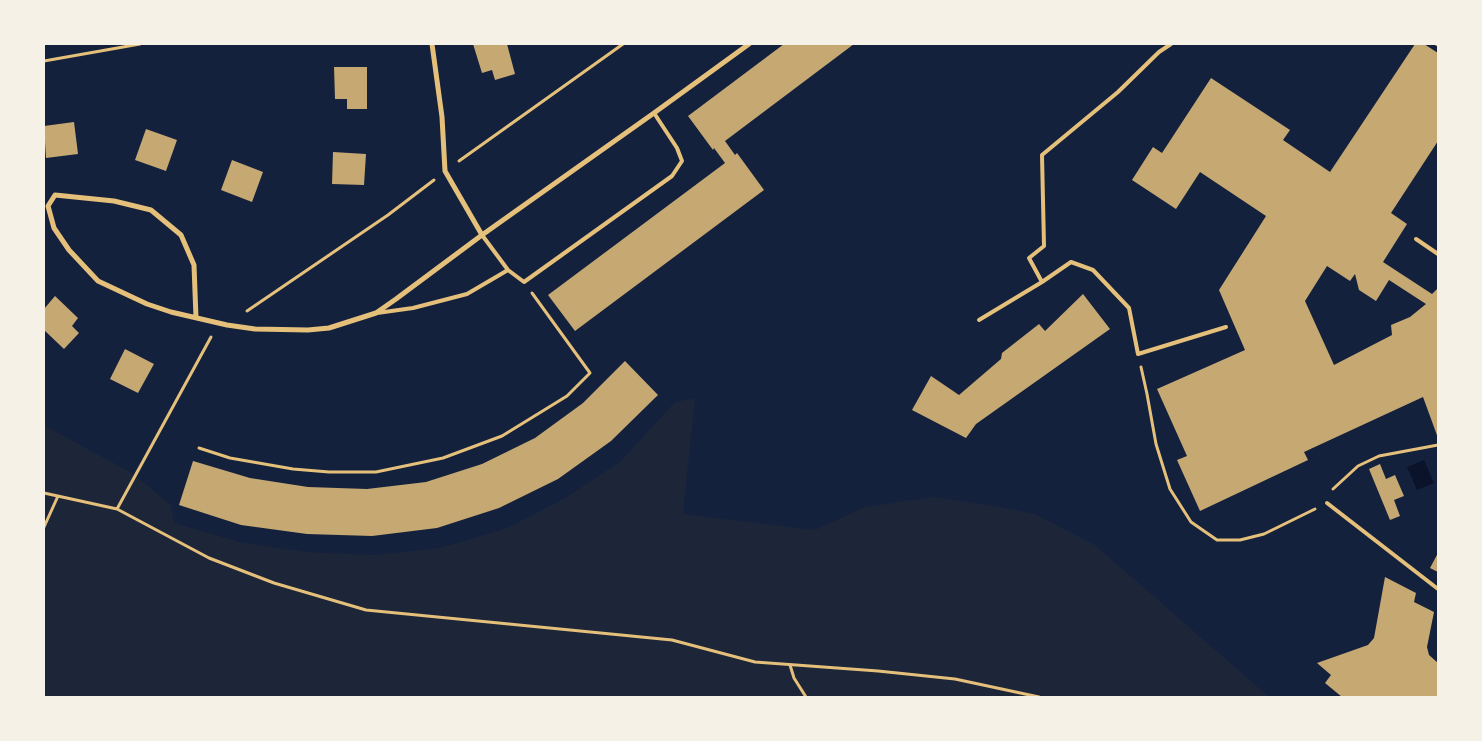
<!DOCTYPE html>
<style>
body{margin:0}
#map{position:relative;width:1482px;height:741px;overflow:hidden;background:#14213d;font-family:Montserrat,sans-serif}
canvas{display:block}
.frame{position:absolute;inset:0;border:45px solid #f6f1e7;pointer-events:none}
</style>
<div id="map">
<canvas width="1482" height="741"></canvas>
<div class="frame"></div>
</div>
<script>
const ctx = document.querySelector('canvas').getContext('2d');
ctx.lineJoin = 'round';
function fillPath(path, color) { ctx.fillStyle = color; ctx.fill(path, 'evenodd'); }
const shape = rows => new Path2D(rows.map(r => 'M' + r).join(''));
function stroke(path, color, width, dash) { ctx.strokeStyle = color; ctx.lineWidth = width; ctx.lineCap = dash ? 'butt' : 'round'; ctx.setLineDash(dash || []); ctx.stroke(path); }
const green = shape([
 [695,398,683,514,815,530,865,507,933,497,994,506,1035,514,1095,545,1269,697,44,697,44,423,47,427,132,473,171,505,174,523,240,542,306,552,374,555,440,548,507,528,565,498,621,461,675,402]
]);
const water = shape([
 [1424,460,1434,483,1417,490,1407,467]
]);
const building = shape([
 [473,44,507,44,515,74,495,80,492,70,482,73],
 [784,44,854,44,725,141,735,155,737,153,764,190,575,331,548,295,725,163,714,148,713,150,688,116],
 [1415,44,1424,44,1438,53,1438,141,1391,213,1407,224,1383,262,1432,294,1438,288,1438,438,1423,397,1304,452,1308,460,1200,511,1177,460,1187,456,1157,389,1245,350,1219,290,1266,216,1200,172,1176,209,1132,180,1153,147,1162,153,1211,78,1290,130,1283,140,1330,172],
 [1327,266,1350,281,1355,274,1359,290,1376,301,1389,280,1426,304,1410,317,1391,325,1392,335,1334,365,1305,301],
 [334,67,367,67,367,109,347,109,347,99,335,99],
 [74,122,78,154,46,158,44,126],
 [146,129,177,140,166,171,135,160],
 [333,152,366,154,364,185,332,184],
 [232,160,263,172,252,202,221,190],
 [1083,294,1110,329,976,424,966,438,912,410,931,376,959,395,1001,359,1002,353,1039,324,1045,331],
 [55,296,78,318,72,326,79,333,64,349,44,330,44,309],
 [125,349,154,364,138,393,110,379],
 [625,361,658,395,611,441,558,479,499,508,437,528,372,536,307,534,241,525,179,505,193,461,250,478,308,487,367,489,426,482,482,464,535,438,583,403],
 [1380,464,1386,479,1395,475,1404,496,1394,500,1400,516,1390,520,1369,469],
 [1438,553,1438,572,1430,568],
 [1385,577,1416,593,1414,602,1434,612,1427,647,1429,655,1438,663,1438,697,1342,697,1325,683,1331,675,1317,663,1368,645,1374,638]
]);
const path = shape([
 [1436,44,1438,45],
 [44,61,140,44],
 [459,161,623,44],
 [247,311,388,215,434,180],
 [1141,367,1147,394,1156,444,1170,489,1191,522,1217,540,1240,540,1264,534,1315,509],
 [199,448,230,458,293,469,329,472,376,472,443,458,502,436,567,396,590,373,532,293],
 [1333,489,1358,466,1379,456,1438,445],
 [44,493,117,509,209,558,274,583,366,610,672,640,755,662,878,671,955,679,1039,697],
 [117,509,211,337],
 [44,527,58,496],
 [790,665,794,678,806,697]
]);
const service = shape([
 [482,235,508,270,524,282,672,176,682,161,677,148,654,113],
 [1416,239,1438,254],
 [1042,282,1071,262,1093,270,1129,308,1138,354,1226,327],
 [377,313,413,308,467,294,508,270],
 [979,320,1042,282,1029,258,1044,246,1042,155,1118,92,1159,52,1171,44],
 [1327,503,1438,589]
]);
const minor = shape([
 [432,44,442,117,445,171,482,235],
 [196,318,194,265,181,235,151,210,114,201,55,195,48,206,54,228,69,250,98,281,147,304,171,312,227,325,255,329,308,330,329,328,376,313,396,299,482,235,654,113,749,44]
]);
fillPath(green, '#1d2539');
fillPath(water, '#0b132b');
fillPath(building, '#c6a872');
stroke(path, '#e5c07b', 3);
stroke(service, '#e5c07b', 4);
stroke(minor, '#e5c07b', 5);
</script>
